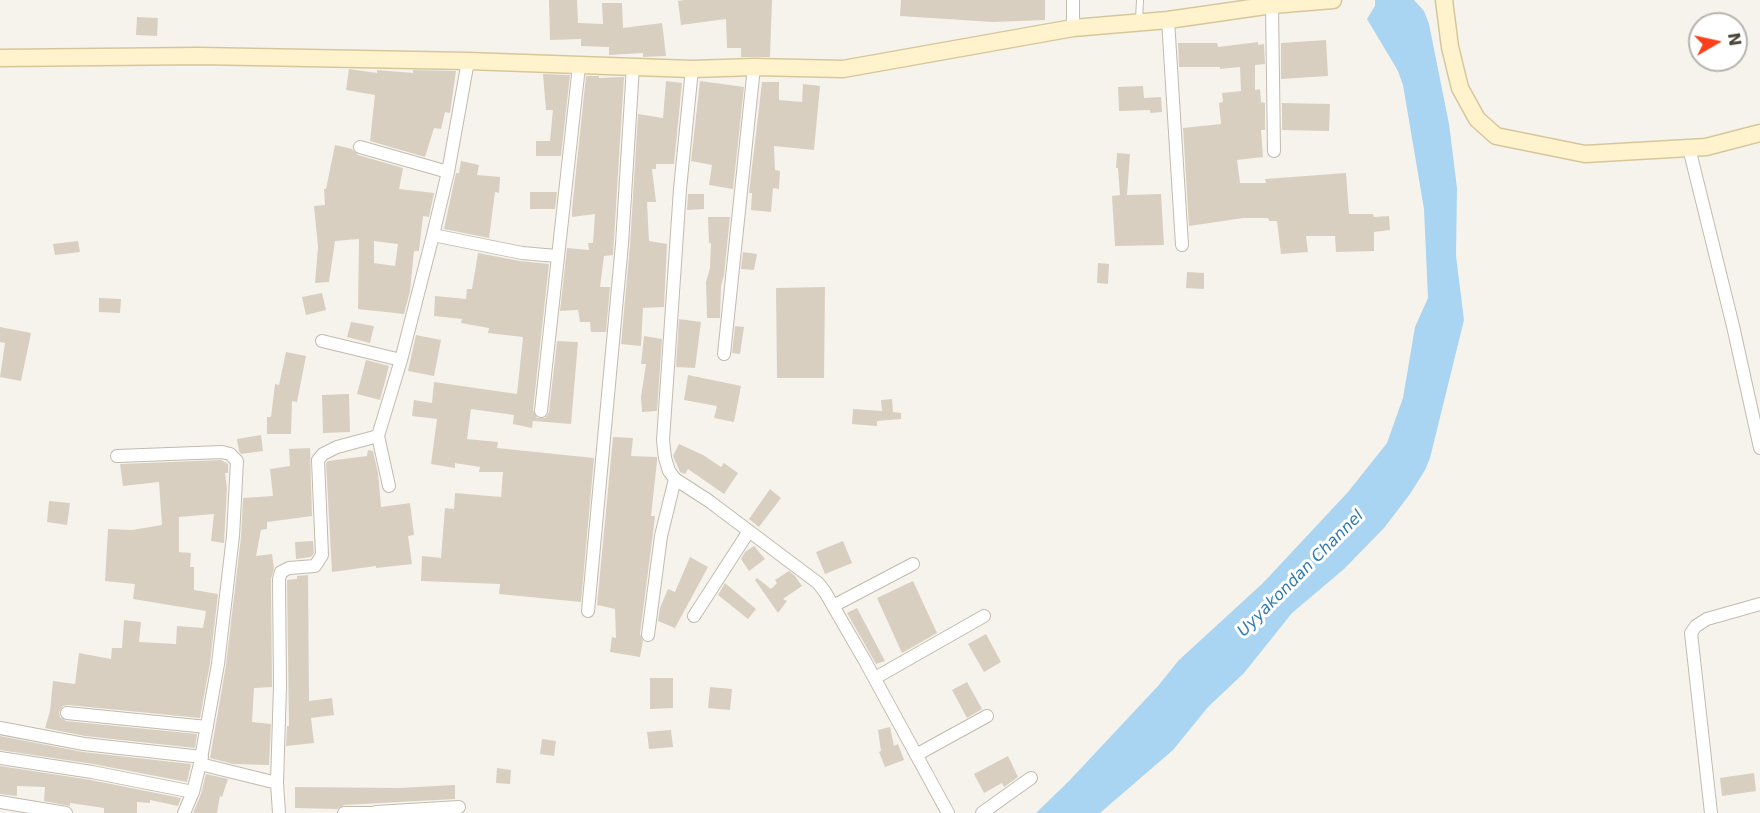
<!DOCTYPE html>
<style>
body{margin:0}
#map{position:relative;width:1760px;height:813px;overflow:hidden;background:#f6f3ec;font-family:"DejaVu Sans",sans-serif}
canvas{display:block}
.north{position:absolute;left:1688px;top:12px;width:60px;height:60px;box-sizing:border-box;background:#fff;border:2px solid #b7b4b0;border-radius:50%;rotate:81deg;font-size:16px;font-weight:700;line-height:24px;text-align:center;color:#4b4439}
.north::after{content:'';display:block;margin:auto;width:21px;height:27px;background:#fc3f1d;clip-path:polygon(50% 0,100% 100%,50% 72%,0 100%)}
</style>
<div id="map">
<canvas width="1760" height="813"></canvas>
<div class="north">N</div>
</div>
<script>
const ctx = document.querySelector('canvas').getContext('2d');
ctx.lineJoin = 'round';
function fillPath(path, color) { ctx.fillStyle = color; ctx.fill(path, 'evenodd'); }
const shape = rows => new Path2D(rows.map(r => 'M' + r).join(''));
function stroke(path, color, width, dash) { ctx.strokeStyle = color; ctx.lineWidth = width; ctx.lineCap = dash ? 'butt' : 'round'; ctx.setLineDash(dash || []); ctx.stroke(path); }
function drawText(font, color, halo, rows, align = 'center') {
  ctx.font = font + ' "DejaVu Sans",sans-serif'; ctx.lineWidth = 6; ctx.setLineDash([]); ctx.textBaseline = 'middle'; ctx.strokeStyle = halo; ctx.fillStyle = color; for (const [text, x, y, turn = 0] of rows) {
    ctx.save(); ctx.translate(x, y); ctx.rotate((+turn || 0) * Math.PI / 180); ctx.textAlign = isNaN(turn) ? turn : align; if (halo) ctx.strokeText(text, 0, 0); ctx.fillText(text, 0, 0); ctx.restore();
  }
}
const water = shape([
 [1375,0,1414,0,1424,11,1429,24,1449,124,1457,188,1456,256,1464,320,1430,458,1425,470,1410,494,1384,528,1344,569,1292,613,1244,673,1208,707,1173,750,1100,813,1036,813,1069,781,1158,686,1179,660,1263,583,1348,492,1387,443,1403,398,1415,327,1428,298,1424,209,1403,85,1398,71,1367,19,1375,6]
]);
const building = shape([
 [549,0,577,0,578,23,603,24,602,3,622,3,623,28,662,23,666,56,643,57,643,53,609,55,609,47,581,46,581,39,550,40],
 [684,0,772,0,770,57,741,57,741,48,727,48,726,19,681,25,678,1],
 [901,0,1045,0,1045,20,993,22,900,16],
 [137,17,158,18,157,36,136,35],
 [1326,40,1328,76,1281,79,1281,43],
 [1258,42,1258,45,1264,44,1265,64,1255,65,1255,90,1260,89,1261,102,1265,103,1265,130,1261,130,1263,157,1237,160,1240,183,1266,183,1265,179,1346,173,1349,214,1373,214,1374,217,1389,216,1390,230,1374,232,1374,251,1336,252,1335,236,1306,236,1308,252,1281,254,1277,221,1269,221,1268,218,1243,218,1189,226,1183,128,1221,124,1219,103,1223,102,1222,93,1241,91,1240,67,1220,69,1220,67,1179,67,1178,43,1217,43,1218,47],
 [349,69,377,73,377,70,413,73,413,70,456,71,450,113,445,112,441,129,434,128,425,157,370,141,375,95,346,90],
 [543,74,570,75,561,156,536,156,536,141,550,141,553,110,546,110],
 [586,76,599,76,599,78,624,77,613,255,604,256,600,287,610,287,606,332,591,332,590,322,580,322,578,310,560,311,567,248,589,250,588,243,593,243,595,214,572,217,572,209],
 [666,81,682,83,674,164,656,164,656,169,652,169,656,202,647,202,649,241,667,244,664,307,643,308,641,346,621,344,630,245,638,114,663,118],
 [700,81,744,87,733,189,709,185,712,165,691,161],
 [762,82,779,82,779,100,802,102,803,84,820,86,814,150,774,146,775,170,780,171,779,189,773,188,771,212,751,210,752,193,749,193],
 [1143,86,1144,98,1161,97,1162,112,1150,113,1150,110,1119,111,1118,87],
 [1282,103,1330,104,1329,131,1282,130],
 [335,145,352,149,358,155,403,168,399,189,434,193,429,217,423,216,419,251,414,251,410,291,404,314,358,309,359,239,335,241,329,282,315,283,318,247,314,206,325,205,324,189,326,189],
 [374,241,398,244,395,266,374,263],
 [1117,153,1130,154,1127,195,1161,194,1164,245,1115,246,1112,196,1120,195,1118,168,1116,168],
 [461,161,479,165,477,175,500,177,499,193,495,192,489,238,444,229,456,173,459,173],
 [530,192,557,192,555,209,530,209],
 [688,194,704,194,704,209,687,210],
 [708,217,730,217,724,275,721,286,720,318,707,318,706,282,710,268,711,243,709,243],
 [78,241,80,252,55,255,53,244],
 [743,252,757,254,754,270,741,269],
 [478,253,520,261,549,264,533,410,537,418,545,418,549,412,557,341,578,342,571,424,533,421,532,428,513,424,514,415,471,409,467,439,498,442,497,448,594,458,581,602,499,594,500,584,421,581,422,556,441,558,445,508,454,509,455,493,501,497,503,472,479,472,480,467,455,463,455,468,431,464,437,419,412,416,414,400,432,403,434,382,517,394,523,337,488,333,489,328,461,323,462,319,434,316,435,296,466,299,467,289,472,289],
 [1098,263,1109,264,1108,284,1097,283],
 [1187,272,1204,273,1204,289,1186,288],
 [825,287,824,378,777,378,776,288],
 [322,293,326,310,306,315,302,297],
 [99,298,121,299,120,313,99,312],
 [679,319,701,322,695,368,676,367],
 [351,322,374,326,370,343,347,337],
 [735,326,744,327,740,354,732,353],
 [0,327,31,333,21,381,0,377,5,343,0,342],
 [416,335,441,340,434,376,408,371],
 [644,336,662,339,657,411,642,412,641,397,646,364,641,364],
 [286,352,306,356,297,402,292,401,291,434,267,434,267,417,271,417,275,384,279,385],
 [366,360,389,366,380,400,357,394],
 [688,375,741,386,734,422,714,418,717,406,684,400],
 [349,394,350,432,323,433,322,395],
 [892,399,893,412,901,413,901,419,877,421,877,426,852,424,853,409,882,411,881,400],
 [261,435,263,451,241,454,239,451,237,439],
 [613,437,633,438,631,456,657,457,657,461,651,516,655,516,653,533,640,634,643,641,640,657,610,652,612,637,616,638,615,609,597,605],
 [679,444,703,455,721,467,724,463,738,473,724,494,688,469,685,474,680,472,673,456],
 [310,448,312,516,267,522,267,529,261,530,256,556,272,554,274,569,271,579,272,687,254,688,252,722,271,724,269,765,233,764,210,758,226,665,241,537,243,498,273,496,270,469,290,466,289,449],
 [368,450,373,451,378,473,381,507,410,503,414,535,408,536,412,564,376,568,376,566,332,572,326,463,328,461,367,456],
 [221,460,228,464,228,473,225,473,227,488,224,543,211,541,214,514,179,517,179,552,191,553,190,567,194,567,194,590,218,594,210,663,200,718,68,705,63,706,59,712,60,717,66,721,197,734,195,748,85,736,45,728,50,711,53,681,75,684,79,653,111,659,112,648,122,648,124,620,141,622,139,642,176,644,177,626,203,628,206,611,133,599,135,584,105,581,108,529,132,530,162,525,159,482,123,486,120,464],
 [770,489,781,498,759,527,749,519],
 [49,501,70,503,67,525,47,522],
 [313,541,314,553,311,557,296,559,295,542],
 [843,541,852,563,825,574,816,552],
 [754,546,765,559,749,571,741,559,745,552],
 [690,557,708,567,675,628,658,621,660,608,668,589,675,592],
 [789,571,795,576,802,586,783,599,787,601,778,613,755,580,757,578,771,589,777,583,775,580],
 [308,575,309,701,332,698,334,715,311,718,314,743,286,746,287,726,289,726,287,580,297,579,297,576],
 [913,581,937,633,902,653,877,598],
 [725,583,756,609,748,619,718,595],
 [857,608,885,661,876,664,847,613],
 [986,634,1001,662,984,672,968,644],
 [650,678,673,678,673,708,650,709],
 [967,682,982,709,967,718,952,690],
 [710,687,732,689,730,710,708,708],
 [890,727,894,746,898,744,904,760,885,767,879,752,881,751,878,730],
 [671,730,673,747,649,749,647,732],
 [0,736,83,752,191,764,187,782,93,764,0,750],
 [542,739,556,741,554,756,540,754],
 [1008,756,1018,777,1004,787,1002,783,984,793,974,774],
 [0,766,91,780,181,798,178,806,150,800,150,803,137,802,137,813,104,813,104,808,70,803,70,806,44,801,45,787,17,786,17,796,0,794],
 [497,768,511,770,510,784,496,783],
 [1754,773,1756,791,1722,796,1720,778],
 [206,774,228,779,222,797,220,796,217,813,193,813,201,794],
 [455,785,455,799,344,805,337,809,295,808,295,787,399,788]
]);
const lane = shape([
 [1139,20,1140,0]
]);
const street = shape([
 [1272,5,1274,151],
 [1168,20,1182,245],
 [1073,28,1073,0],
 [692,69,680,189,663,440,665,458,669,471,675,479,709,501,818,583,825,592,865,661,948,813],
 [360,147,448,172],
 [1689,148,1733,326,1760,448],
 [433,235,522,253,557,256],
 [322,341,401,360],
 [724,354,754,67],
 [541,411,579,66],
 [378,436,389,486],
 [117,456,222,452,230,454,237,461,233,536,218,664,200,764,193,792,184,813],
 [833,606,913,564],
 [588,611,622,244,633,66],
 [694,616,749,531],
 [648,635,661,536,675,479],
 [875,678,984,616],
 [67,713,207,727],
 [0,728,84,744,202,757],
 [916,755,987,716],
 [0,758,92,772,193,792],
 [200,764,277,783],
 [0,802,66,813],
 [376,812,459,807],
 [279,813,277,783,280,685,279,579,281,572,289,568,315,566,322,555,318,460,323,454,337,447,378,436,401,360,433,235,448,172,468,61],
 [344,813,376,813],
 [982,813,1031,778],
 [1711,813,1691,633,1696,626,1707,619,1760,604]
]);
const secondary = shape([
 [1444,0,1450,47,1460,88,1477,119,1496,136,1585,154,1706,147,1760,133],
 [0,58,200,56,468,61,692,69,754,67,843,69,1073,28,1168,20,1272,5,1333,0]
]);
const waterNames = [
 ["Uyyakondan Channel",1301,574,-45]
];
fillPath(water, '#a9d4f2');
fillPath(building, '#d8cfc1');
stroke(lane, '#c2bbae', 8);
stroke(street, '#c2bbae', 14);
stroke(secondary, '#d6c79b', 19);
stroke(lane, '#fff', 6);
stroke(street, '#fff', 12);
stroke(secondary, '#fff3cd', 16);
drawText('italic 16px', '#2e7ab2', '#fff', waterNames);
</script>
